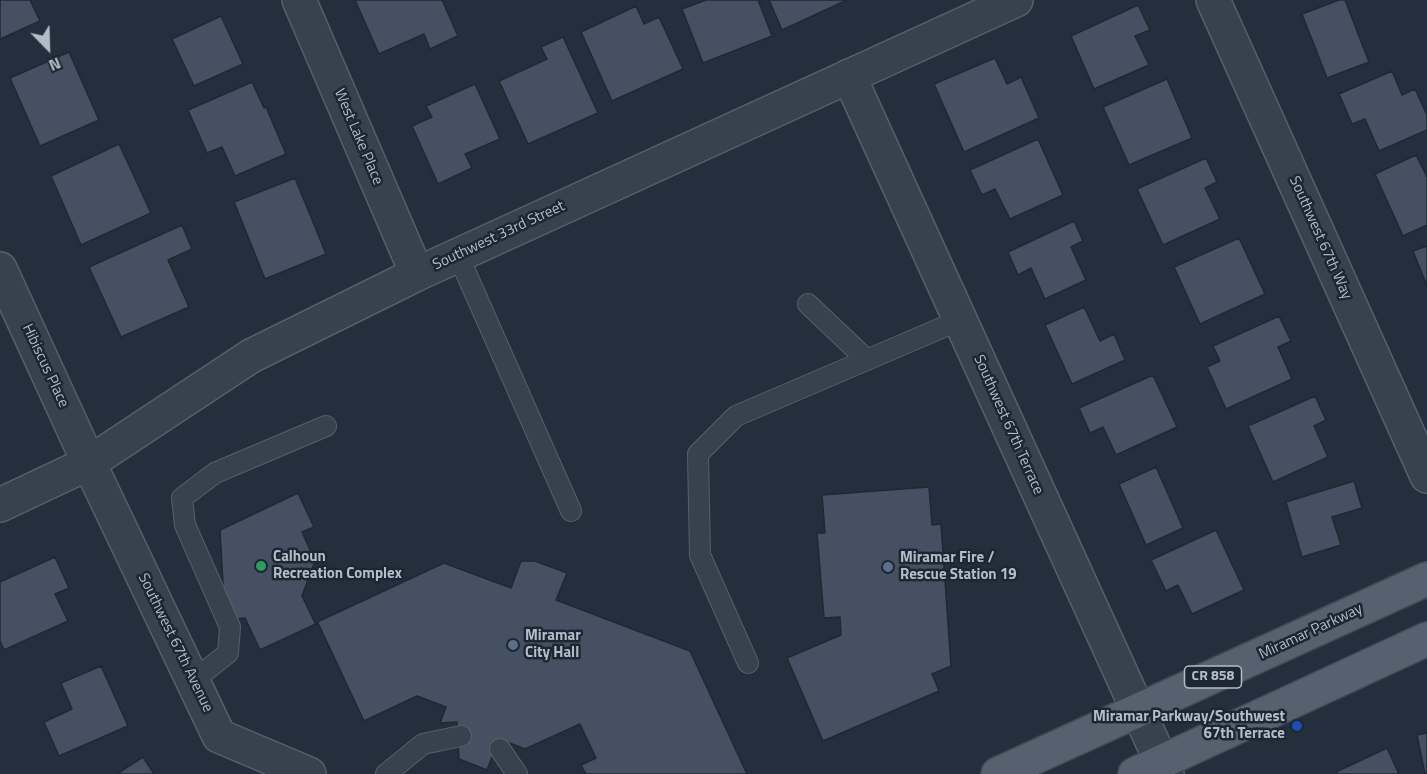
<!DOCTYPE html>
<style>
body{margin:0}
#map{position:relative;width:1427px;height:774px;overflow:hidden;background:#242f3e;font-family:"Titillium Web",sans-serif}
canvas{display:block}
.north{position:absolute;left:18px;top:18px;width:60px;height:60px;-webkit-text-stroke:4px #1d2633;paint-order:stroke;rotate:157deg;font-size:16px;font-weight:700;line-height:24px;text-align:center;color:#b4bcc9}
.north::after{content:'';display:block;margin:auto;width:21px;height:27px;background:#b4bcc9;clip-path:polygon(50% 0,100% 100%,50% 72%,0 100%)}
</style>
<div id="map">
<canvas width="1427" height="774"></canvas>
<div class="north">N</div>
</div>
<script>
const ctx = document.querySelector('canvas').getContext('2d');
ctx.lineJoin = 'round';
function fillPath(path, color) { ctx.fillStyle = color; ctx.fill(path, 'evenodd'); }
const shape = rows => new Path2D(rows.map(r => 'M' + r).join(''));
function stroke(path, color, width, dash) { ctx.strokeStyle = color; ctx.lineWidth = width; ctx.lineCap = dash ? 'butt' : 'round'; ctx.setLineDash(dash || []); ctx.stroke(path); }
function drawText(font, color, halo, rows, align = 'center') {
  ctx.font = font + ' "Titillium Web",sans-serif'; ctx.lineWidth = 5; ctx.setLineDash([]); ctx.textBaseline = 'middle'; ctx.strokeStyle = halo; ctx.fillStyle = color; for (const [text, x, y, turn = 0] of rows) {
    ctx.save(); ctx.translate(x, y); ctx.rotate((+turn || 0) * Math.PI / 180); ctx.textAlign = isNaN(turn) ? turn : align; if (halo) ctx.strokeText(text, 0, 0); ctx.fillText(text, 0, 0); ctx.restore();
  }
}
const building = shape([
 [0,0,30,0,40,21,0,39,0,0],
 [355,0,442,0,458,36,430,49,424,34,379,54,355,0],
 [706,0,758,0,772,36,703,63,682,9,706,0],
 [769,0,847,0,782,30,769,0],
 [1339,0,1345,0,1369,62,1327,78,1302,14,1339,0],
 [1138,5,1150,30,1135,36,1149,65,1094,89,1071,36,1138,5],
 [636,6,644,24,659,17,683,69,612,101,581,32,636,6],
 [221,16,243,64,194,86,172,39,221,16],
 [563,37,598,113,528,144,499,81,547,59,541,47,563,37],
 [69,52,99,120,40,146,10,78,69,52],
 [995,58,1007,84,1021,77,1039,118,964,152,934,84,995,58],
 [1392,71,1402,95,1415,89,1427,115,1427,130,1379,151,1365,119,1352,124,1339,94,1392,71],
 [1167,79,1192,138,1129,165,1103,107,1167,79],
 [252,82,264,108,266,107,286,154,235,176,222,147,207,153,188,110,252,82],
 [475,84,500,139,465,154,472,168,438,184,412,126,432,117,426,106,475,84],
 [1038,139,1063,195,1010,219,995,189,982,195,970,170,1038,139],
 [119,144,151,213,81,245,51,176,119,144],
 [1416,155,1427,177,1427,225,1403,236,1375,174,1416,155],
 [1206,158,1217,182,1205,188,1220,219,1163,245,1137,189,1206,158],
 [295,178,326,254,265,279,234,202,295,178],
 [1074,221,1083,241,1071,247,1086,280,1045,299,1031,268,1018,275,1008,252,1074,221],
 [182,225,192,249,168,260,189,307,121,337,89,267,182,225],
 [1239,238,1265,294,1200,324,1174,267,1239,238],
 [1427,246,1427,286,1413,251,1427,246],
 [1084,307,1100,341,1114,334,1125,360,1072,384,1045,325,1084,307],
 [1279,316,1291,341,1278,347,1292,379,1226,409,1207,367,1220,361,1213,346,1279,316],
 [1153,375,1177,427,1116,455,1103,427,1090,433,1079,408,1153,375],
 [1315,396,1326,420,1314,426,1328,457,1273,482,1248,426,1315,396],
 [1156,467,1183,528,1146,545,1119,484,1156,467],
 [1354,481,1362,508,1332,517,1341,545,1302,557,1286,502,1354,481],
 [929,487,932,525,941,524,951,666,932,674,939,691,823,741,787,658,841,635,840,617,824,618,817,533,825,533,822,495,929,487],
 [298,493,314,527,302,532,315,561,302,596,315,623,444,563,511,588,521,561,535,561,567,573,556,600,690,651,747,774,586,774,581,765,596,758,580,724,525,749,499,739,487,770,459,759,457,722,440,723,446,707,417,696,364,721,318,623,260,650,245,618,225,620,220,530,298,493],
 [1216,530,1244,590,1192,614,1178,585,1166,591,1151,560,1216,530],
 [55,557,69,588,55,594,68,621,4,650,0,641,0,582,55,557],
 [101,666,128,726,59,756,44,722,72,709,61,683,101,666],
 [1427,733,1427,774,1425,774,1417,735,1427,733],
 [1387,748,1399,774,1337,774,1336,772,1387,748],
 [143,757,154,774,117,774,143,757]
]);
const service = shape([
 [458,255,571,511],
 [808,304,867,360],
 [748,663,700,555,698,454,736,416,960,320],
 [193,681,228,653,230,627,185,525,182,498,215,473,326,426],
 [500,749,517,774],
 [386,774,423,744,461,736]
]);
const minor = shape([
 [299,0,417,274],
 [1213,0,1427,476],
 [849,76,1167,774],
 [0,269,89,463,219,736,309,774],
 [0,505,89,463,251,356,417,274,1016,0]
]);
const primary = shape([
 [998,774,1427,579],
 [1135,774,1427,639]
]);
const markers = [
 [261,566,6,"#2e9e5b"],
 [888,567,6,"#5c6f8a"],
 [513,645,6,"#5c6f8a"],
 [1297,726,6,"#1a4fb4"]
];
const shields = [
 [1213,677,57]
];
const shieldNames = [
 ["CR 858",1213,677]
];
const streetNames = [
 ["West Lake Place",358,137,67],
 ["Southwest 33rd Street",499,236,-25],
 ["Southwest 67th Way",1320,238,66],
 ["Hibiscus Place",45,366,65],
 ["Southwest 67th Terrace",1008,425,66],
 ["Miramar Parkway",1311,632,-25],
 ["Southwest 67th Avenue",175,643,64]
];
const poiNames = [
 ["Calhoun",273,557],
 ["Recreation Complex",273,574],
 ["Miramar Fire /",900,558],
 ["Rescue Station 19",900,575],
 ["Miramar",525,636],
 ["City Hall",525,653],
 ["Miramar Parkway/Southwest",1285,717,"right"],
 ["67th Terrace",1285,734,"right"]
];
fillPath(building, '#455162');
stroke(building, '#1f2835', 1.5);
stroke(service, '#565f6c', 22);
stroke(minor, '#565f6c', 36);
stroke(primary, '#414a57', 36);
stroke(service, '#38414e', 20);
stroke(minor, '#38414e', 33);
stroke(primary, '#56606e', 33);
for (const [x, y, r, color] of markers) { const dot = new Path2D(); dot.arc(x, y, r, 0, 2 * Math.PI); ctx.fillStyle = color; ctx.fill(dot); stroke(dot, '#1d2633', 2); }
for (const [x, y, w] of shields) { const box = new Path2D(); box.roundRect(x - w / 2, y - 11, w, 22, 4.5); ctx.fillStyle = '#1d2633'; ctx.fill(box); stroke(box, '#b4bcc9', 1.5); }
drawText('bold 14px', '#b4bcc9', null, shieldNames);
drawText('15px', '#b4bcc9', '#1d2633', streetNames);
drawText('bold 15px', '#b4bcc9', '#1d2633', poiNames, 'left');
</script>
